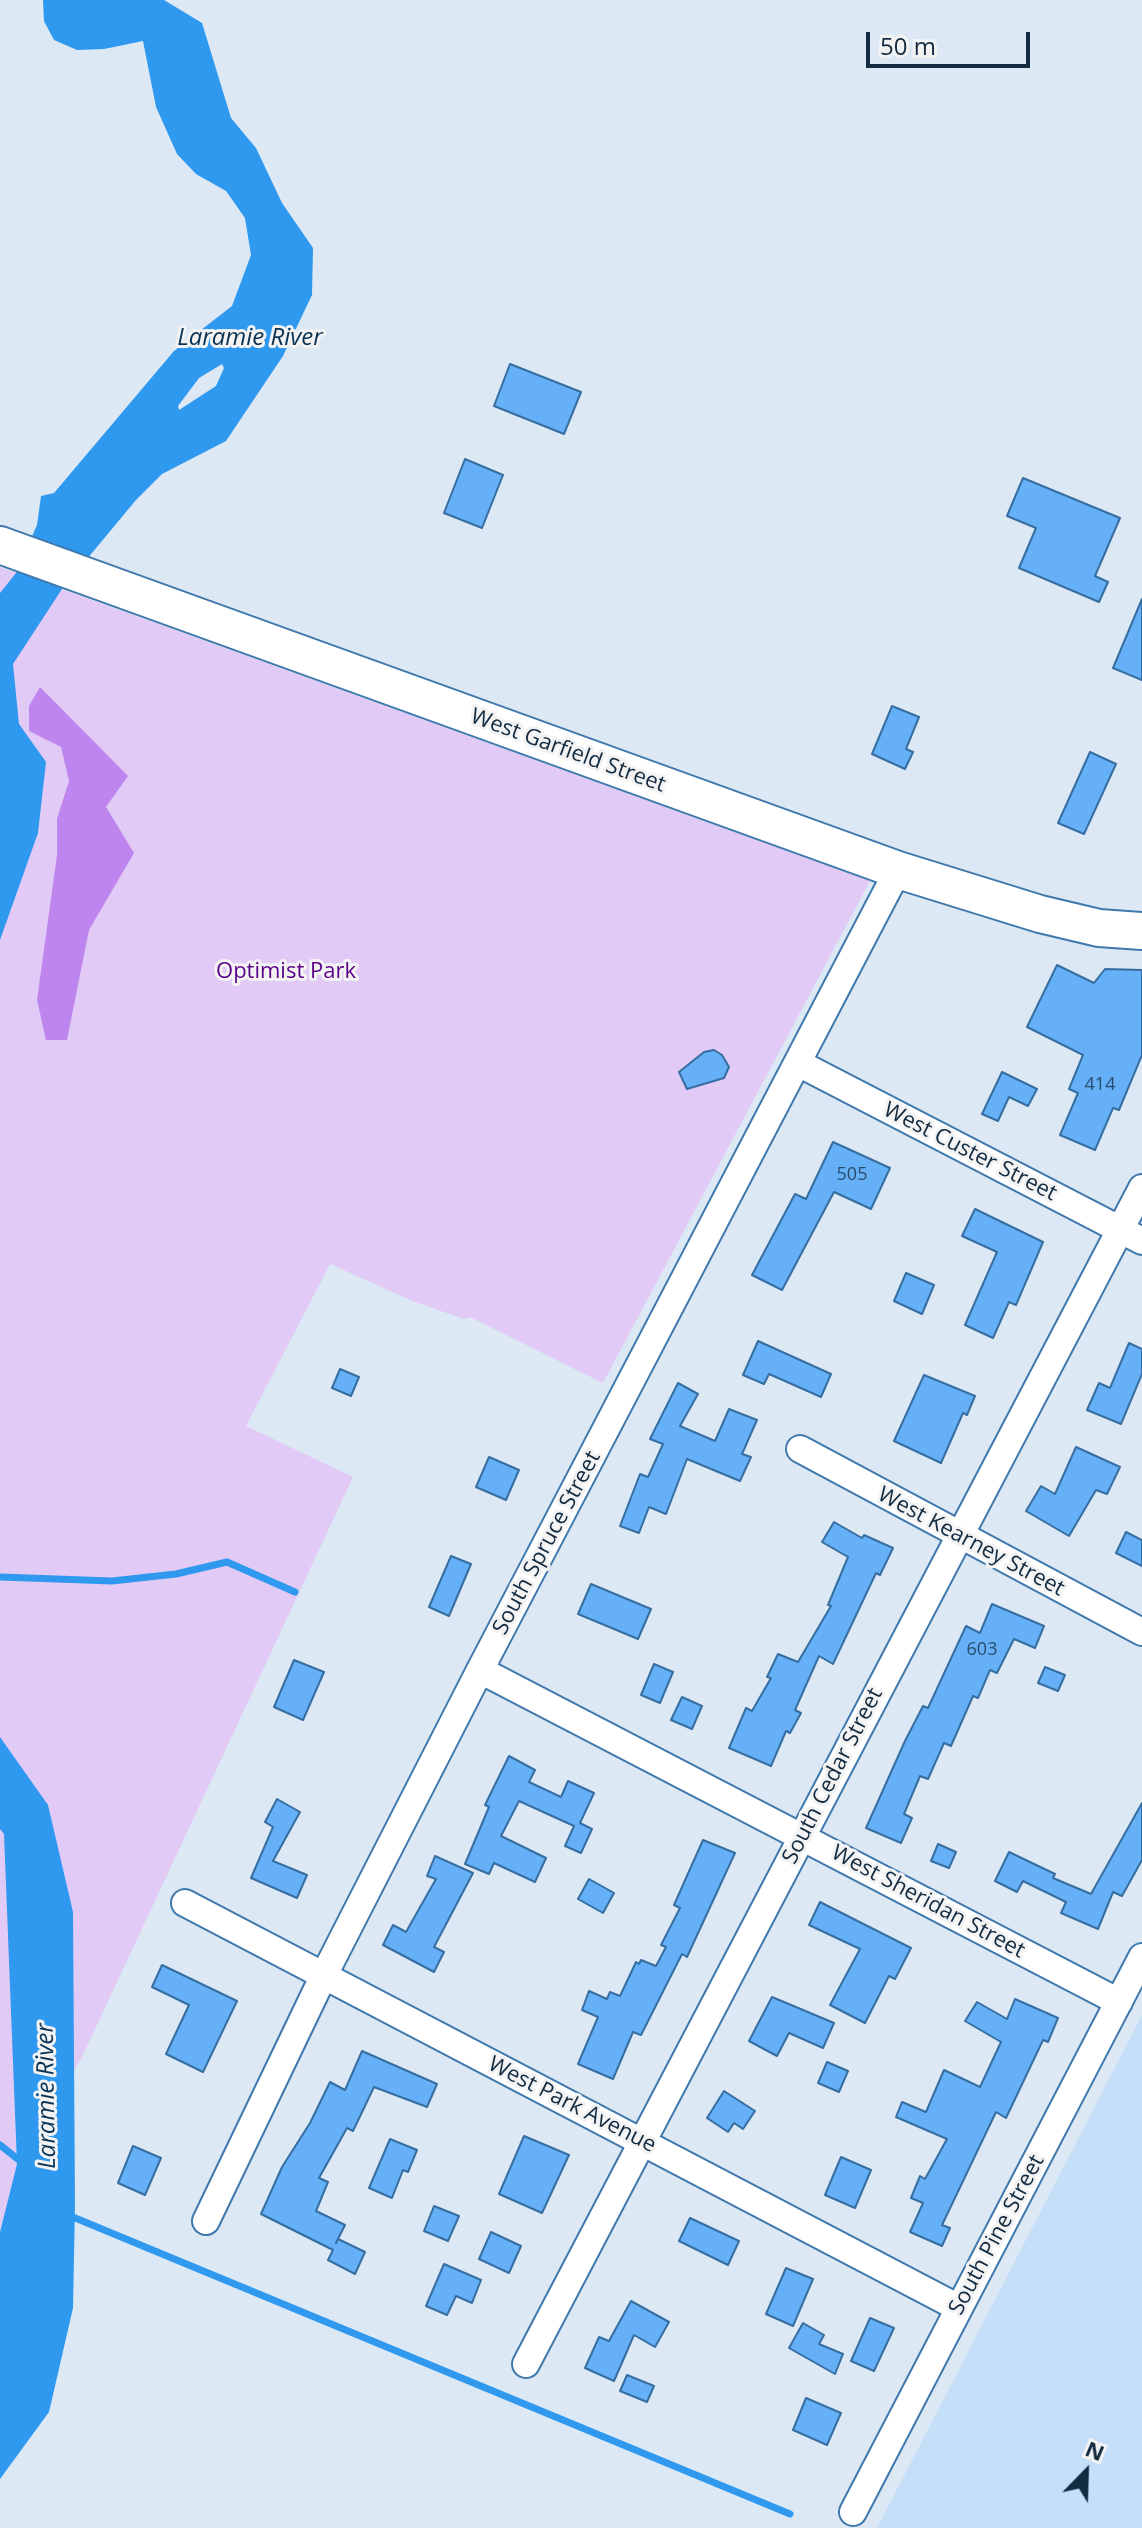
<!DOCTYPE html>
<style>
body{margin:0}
#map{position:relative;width:1142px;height:2528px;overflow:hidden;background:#dce8f4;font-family:"Open Sans",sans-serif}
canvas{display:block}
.north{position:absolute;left:1046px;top:2432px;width:80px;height:80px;-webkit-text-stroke:6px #f3f3f3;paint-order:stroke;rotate:23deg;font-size:22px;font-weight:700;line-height:32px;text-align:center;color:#132b41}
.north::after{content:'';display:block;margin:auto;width:28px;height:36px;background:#132b41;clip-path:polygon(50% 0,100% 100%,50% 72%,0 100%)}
.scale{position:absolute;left:866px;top:32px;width:164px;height:36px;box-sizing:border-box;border:4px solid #132b41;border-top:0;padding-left:10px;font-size:24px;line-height:28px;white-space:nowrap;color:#132b41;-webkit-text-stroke:6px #f3f3f3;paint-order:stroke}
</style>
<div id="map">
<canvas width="1142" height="2528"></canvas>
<div class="north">N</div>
<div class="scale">50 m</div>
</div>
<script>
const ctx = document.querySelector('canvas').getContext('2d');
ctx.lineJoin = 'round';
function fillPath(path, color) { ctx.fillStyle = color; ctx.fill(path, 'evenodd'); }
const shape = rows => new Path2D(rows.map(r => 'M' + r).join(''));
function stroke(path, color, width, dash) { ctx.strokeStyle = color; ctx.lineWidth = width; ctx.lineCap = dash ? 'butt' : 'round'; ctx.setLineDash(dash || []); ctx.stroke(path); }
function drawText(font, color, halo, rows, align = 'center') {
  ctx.font = font + ' "Open Sans",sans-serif'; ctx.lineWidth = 6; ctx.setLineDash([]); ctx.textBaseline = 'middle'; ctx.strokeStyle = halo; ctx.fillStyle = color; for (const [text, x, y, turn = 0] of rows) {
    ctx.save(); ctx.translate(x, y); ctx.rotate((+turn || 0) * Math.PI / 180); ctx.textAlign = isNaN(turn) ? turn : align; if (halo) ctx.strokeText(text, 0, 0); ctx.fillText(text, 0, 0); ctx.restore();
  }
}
const built = shape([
 [1142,2015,1142,2528,877,2528,1141,2017]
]);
const green = shape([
 [0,567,870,881,603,1383,470,1317,464,1319,415,1302,330,1264,246,1426,353,1477,82,2057,30,2142,16,2137,17,2164,0,2232]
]);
const forest = shape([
 [40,687,128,776,106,807,134,853,89,930,67,1040,46,1040,37,1000,57,855,57,819,69,781,61,747,29,731,29,706]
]);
const water = shape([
 [43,0,164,0,202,23,231,118,256,148,282,203,313,248,312,295,283,356,226,441,162,474,136,500,62,589,13,664,19,724,46,762,38,833,0,940,0,593,16,573,37,525,41,496,54,493,174,351,232,306,251,255,245,218,226,191,196,174,177,154,156,107,143,41,104,49,77,50,54,40,44,21],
 [222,364,224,368,216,386,179,410,178,406,199,378],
 [0,1737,48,1805,73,1912,75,2205,73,2308,49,2412,0,2479,0,2232,17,2164,4,1834,0,1829]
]);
const stream = shape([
 [0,1577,112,1581,176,1574,227,1562,295,1592],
 [0,2145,24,2164],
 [68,2215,790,2514]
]);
const building = shape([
 [510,364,581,392,564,434,494,406,510,364],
 [465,459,503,475,482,528,444,513,465,459],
 [1023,478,1120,518,1095,576,1108,582,1099,602,1019,568,1036,528,1007,516,1023,478],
 [1142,599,1142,680,1113,668,1142,599],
 [892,706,919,717,906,749,913,752,905,769,872,754,892,706],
 [1090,752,1116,764,1084,834,1058,823,1090,752],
 [1057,965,1094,983,1105,969,1142,970,1142,1055,1119,1110,1113,1108,1095,1150,1060,1135,1078,1093,1069,1089,1083,1055,1027,1027,1057,965],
 [714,1050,722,1055,729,1067,724,1078,687,1089,679,1072,704,1052,714,1050],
 [1002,1072,1037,1089,1028,1106,1009,1097,998,1121,982,1114,1002,1072],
 [833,1142,890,1168,871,1209,834,1192,782,1290,752,1275,795,1194,806,1199,833,1142],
 [975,1209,1043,1242,1016,1305,1009,1302,993,1338,965,1325,997,1252,962,1236,975,1209],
 [906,1273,934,1285,922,1314,894,1301,906,1273],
 [758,1341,831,1374,821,1397,769,1374,764,1384,743,1375,758,1341],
 [1129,1343,1142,1349,1142,1374,1121,1424,1087,1410,1099,1383,1110,1388,1129,1343],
 [340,1369,359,1377,351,1396,332,1388,340,1369],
 [924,1375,975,1396,967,1415,963,1413,941,1463,894,1441,924,1375],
 [678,1383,698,1394,680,1426,715,1441,729,1409,757,1420,742,1454,751,1457,740,1481,687,1459,666,1514,649,1507,639,1533,620,1526,640,1474,648,1477,663,1444,650,1439,678,1383],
 [1076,1447,1120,1467,1107,1494,1096,1490,1069,1536,1026,1511,1041,1486,1055,1494,1076,1447],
 [489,1457,519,1470,506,1500,476,1487,489,1457],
 [834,1522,862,1538,864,1535,893,1548,880,1575,876,1573,833,1664,819,1656,795,1710,801,1713,790,1733,786,1731,771,1766,729,1748,746,1708,752,1711,771,1678,767,1677,778,1654,798,1662,831,1606,828,1605,848,1557,822,1542,834,1522],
 [1126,1532,1142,1540,1142,1566,1116,1553,1126,1532],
 [451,1556,471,1564,449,1616,429,1607,451,1556],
 [591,1584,651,1609,638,1639,578,1614,591,1584],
 [992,1604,1044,1626,1035,1648,1014,1639,997,1673,990,1670,978,1698,973,1696,951,1746,944,1743,928,1779,920,1776,904,1814,912,1818,901,1843,866,1828,905,1741,923,1706,928,1708,966,1626,980,1633,992,1604],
 [294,1660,324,1672,303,1720,274,1707,294,1660],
 [654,1664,673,1672,660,1703,641,1695,654,1664],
 [1045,1667,1065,1675,1058,1691,1038,1683,1045,1667],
 [682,1697,702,1706,692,1729,671,1720,682,1697],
 [509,1756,535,1770,529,1782,561,1797,568,1781,594,1793,580,1823,592,1829,581,1853,565,1846,574,1826,519,1801,501,1836,546,1858,535,1882,494,1863,489,1874,465,1864,489,1807,485,1805,509,1756],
 [277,1799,300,1812,273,1861,307,1875,297,1898,251,1878,273,1827,265,1822,277,1799],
 [1142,1803,1142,1860,1122,1896,1113,1892,1098,1929,1061,1913,1066,1902,1023,1881,1017,1892,995,1881,1009,1852,1055,1874,1053,1878,1091,1894,1142,1803],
 [703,1840,735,1853,687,1957,682,1954,641,2035,633,2032,613,2079,578,2064,598,2017,582,2010,589,1991,607,1999,610,1992,620,1996,636,1962,639,1964,641,1960,656,1966,666,1947,661,1945,680,1908,674,1905,703,1840],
 [938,1844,956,1852,949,1868,931,1861,938,1844],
 [435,1856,473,1873,434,1947,444,1952,434,1972,383,1945,393,1925,406,1932,436,1879,427,1876,435,1856],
 [589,1879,614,1893,603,1913,578,1899,589,1879],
 [820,1902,911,1948,895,1979,889,1976,865,2023,830,2005,860,1949,809,1925,820,1902],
 [162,1965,237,2001,203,2072,166,2054,189,2005,152,1987,162,1965],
 [772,1997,834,2023,823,2048,789,2033,777,2056,749,2041,772,1997],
 [1015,1999,1058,2018,1048,2042,1043,2040,1006,2118,996,2112,942,2225,950,2228,942,2246,910,2232,923,2203,911,2198,920,2176,925,2179,947,2139,896,2117,902,2102,926,2112,944,2070,980,2087,1001,2042,965,2021,977,2002,1007,2019,1015,1999],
 [362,2051,437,2084,427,2107,374,2087,353,2131,347,2128,319,2178,328,2182,316,2211,345,2225,336,2243,338,2239,365,2252,355,2274,328,2260,333,2250,261,2214,282,2167,310,2123,330,2082,345,2090,362,2051],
 [827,2062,848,2071,839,2092,818,2083,827,2062],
 [724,2091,755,2111,743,2129,734,2123,728,2132,707,2118,724,2091],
 [524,2136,569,2155,542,2213,499,2194,524,2136],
 [390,2139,417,2150,408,2172,403,2170,392,2198,369,2188,390,2139],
 [133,2146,161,2158,145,2195,118,2183,133,2146],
 [841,2157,871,2170,855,2208,825,2195,841,2157],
 [434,2206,459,2216,448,2241,424,2231,434,2206],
 [690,2218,739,2241,728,2265,679,2241,690,2218],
 [491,2232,521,2246,509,2273,479,2259,491,2232],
 [444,2264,481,2280,472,2303,456,2296,447,2315,426,2306,444,2264],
 [786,2268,813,2279,793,2326,766,2314,786,2268],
 [631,2301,669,2322,655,2347,634,2335,614,2381,585,2368,599,2337,609,2341,631,2301],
 [870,2318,894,2328,874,2371,851,2361,870,2318],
 [803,2323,824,2335,819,2344,843,2354,835,2374,789,2348,803,2323],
 [627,2375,654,2386,647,2402,620,2391,627,2375],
 [806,2398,841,2413,827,2445,793,2430,806,2398]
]);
const street = shape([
 [798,1063,1142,1241],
 [800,1449,1142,1632],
 [480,1670,1119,2002],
 [185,1903,959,2308],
 [206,2221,323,1977,480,1670,898,870],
 [526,2364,1142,1188],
 [853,2512,1142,1957]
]);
const secondary = shape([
 [0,545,898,870,1040,914,1099,928,1142,931]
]);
const numberNames = [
 ["414",1100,1085],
 ["505",852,1175],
 ["603",982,1650]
];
const streetNames = [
 ["West Garfield Street",568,751,20],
 ["West Custer Street",970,1152,27],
 ["West Kearney Street",971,1542,28],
 ["South Spruce Street",547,1543,-62],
 ["South Cedar Street",833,1776,-63],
 ["West Sheridan Street",928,1902,28],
 ["West Park Avenue",572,2105,27],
 ["South Pine Street",997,2235,-62]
];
const parkNames = [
 ["Optimist Park",286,972]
];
const waterNames = [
 ["Laramie River",250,338],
 ["Laramie River",47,2096,-91]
];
fillPath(built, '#c6dff9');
fillPath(green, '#e1caf5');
fillPath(forest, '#bf85ee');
fillPath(water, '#2f98ef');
stroke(stream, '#2f98ef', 7);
fillPath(building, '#65b0f7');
stroke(building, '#366ea1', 2);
stroke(street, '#3f78ac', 30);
stroke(secondary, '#3f78ac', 40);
stroke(street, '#fff', 26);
stroke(secondary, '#fff', 36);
drawText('18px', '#284c6e', null, numberNames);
drawText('22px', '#132b41', '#f3f3f3', streetNames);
drawText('22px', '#5c0089', '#f3f3f3', parkNames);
drawText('italic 24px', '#093355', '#f3f3f3', waterNames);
</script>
